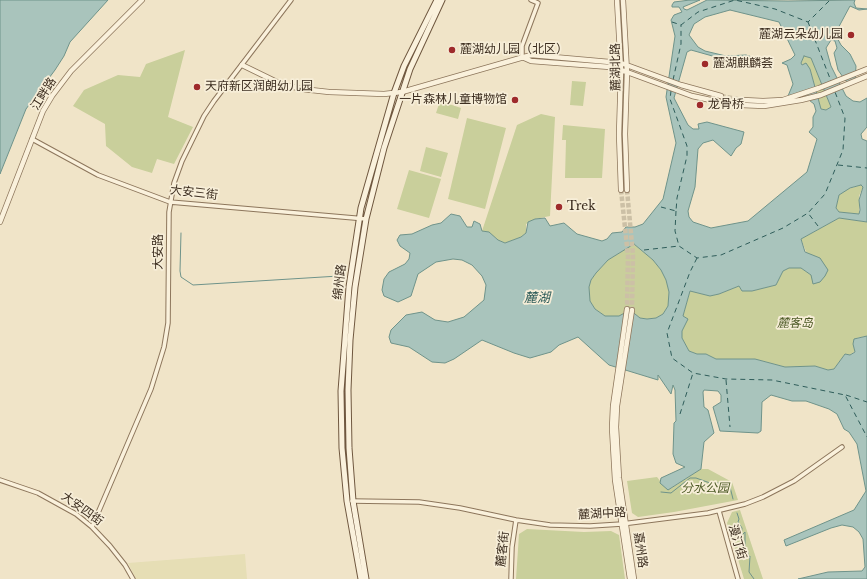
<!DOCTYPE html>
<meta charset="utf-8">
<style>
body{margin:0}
canvas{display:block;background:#f0e4c8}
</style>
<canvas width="867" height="579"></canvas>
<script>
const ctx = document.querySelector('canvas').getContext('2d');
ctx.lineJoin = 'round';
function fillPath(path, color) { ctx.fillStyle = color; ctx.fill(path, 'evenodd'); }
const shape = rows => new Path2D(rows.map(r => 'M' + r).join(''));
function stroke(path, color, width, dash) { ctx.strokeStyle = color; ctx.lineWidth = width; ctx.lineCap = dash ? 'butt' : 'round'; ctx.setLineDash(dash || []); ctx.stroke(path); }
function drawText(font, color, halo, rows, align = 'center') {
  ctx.font = font + ' "Libre Baskerville","Noto Sans SC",serif'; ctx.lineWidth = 3.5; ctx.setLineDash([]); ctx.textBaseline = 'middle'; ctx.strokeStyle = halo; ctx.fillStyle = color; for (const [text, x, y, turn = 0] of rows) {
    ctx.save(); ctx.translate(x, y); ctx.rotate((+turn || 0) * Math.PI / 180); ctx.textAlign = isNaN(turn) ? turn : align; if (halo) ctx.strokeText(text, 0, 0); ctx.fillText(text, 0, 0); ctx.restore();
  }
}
const farmland = shape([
 [245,554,247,579,136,579,128,563]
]);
const green = shape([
 [185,50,168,117,193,127,174,164,157,159,152,173,132,167,106,146,105,124,73,106,84,90,118,75,140,77,146,64],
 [804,56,811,58,831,107,826,110,821,109,810,69,801,63],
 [572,81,586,82,583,106,570,105],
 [440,101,461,108,458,119,436,113],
 [541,114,555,117,550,216,535,219,526,224,526,233,521,237,505,243,498,240,489,233,482,231,517,125],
 [467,118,506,128,485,209,448,199],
 [563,125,605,129,602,178,565,178,566,140,562,140],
 [426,147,448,153,441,177,420,171],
 [409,170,441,179,429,218,397,209],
 [861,185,863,187,859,196,859,214,839,212,836,208,839,195,845,190],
 [839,218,867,222,867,336,857,338,853,344,855,351,850,355,845,354,834,369,828,370,815,366,785,367,755,359,716,359,706,354,697,354,689,351,682,338,682,331,687,320,683,316,690,291,710,296,719,294,739,286,742,291,752,291,776,285,783,271,789,268,801,268,811,275,820,258,807,254,801,239],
 [634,244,653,260,661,270,666,280,669,292,668,306,663,314,656,318,647,319,640,318,630,310,619,316,605,316,595,309,590,301,589,287,591,280,596,273,608,260],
 [701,469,708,469,732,482,738,500,674,512,638,517,632,513,627,481,657,477,665,487,670,489],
 [740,510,763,579,744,579,727,523,732,512],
 [527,529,584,532,611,531,619,535,625,579,516,579,519,534]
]);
const water = shape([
 [0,0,108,0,70,42,64,56,55,70,26,109,0,174,0,0],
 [690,0,700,0,683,7,684,9,687,10,707,0,788,1,855,0,854,3,856,8,867,9,859,10,850,6,835,34,841,45,850,54,856,66,855,81,848,82,845,80,838,70,834,53,837,48,835,41,831,40,826,48,831,66,846,96,853,101,860,102,867,98,867,127,861,134,862,139,867,141,867,222,839,218,801,239,805,252,820,258,828,270,825,276,820,282,813,284,811,275,801,268,789,268,783,271,776,285,752,291,742,291,739,286,719,294,710,296,690,291,683,316,688,319,682,331,682,338,689,351,697,354,706,354,716,359,755,359,785,367,815,366,828,370,834,369,845,354,850,355,855,352,853,344,854,339,867,336,867,579,798,579,828,572,862,571,865,567,863,539,859,532,853,527,842,525,831,528,786,546,784,540,854,510,866,491,857,444,849,432,844,429,837,414,829,409,806,401,792,401,771,395,762,402,761,431,758,433,720,431,713,407,721,402,721,395,718,391,704,390,703,392,704,407,708,410,714,433,704,442,701,469,668,490,660,483,661,478,685,467,676,463,673,454,674,423,676,421,675,390,673,385,671,394,658,375,658,380,609,365,578,337,559,345,551,352,530,358,514,353,482,340,454,359,445,363,432,362,409,347,391,343,389,337,391,330,406,315,422,312,435,320,448,322,464,317,484,300,486,285,482,276,472,265,462,260,453,259,436,262,418,274,411,296,398,302,384,296,382,290,384,279,389,272,405,264,409,259,410,253,400,246,397,240,400,235,412,234,432,225,441,223,451,214,460,216,467,227,472,227,474,221,480,224,482,231,489,232,498,240,505,243,521,237,526,233,528,222,535,219,545,218,550,226,564,223,577,234,602,241,607,239,612,233,622,232,626,227,635,227,643,224,663,199,676,143,666,97,675,36,671,20,674,15,682,12,679,7,672,7,672,5,674,2,690,0],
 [730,10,779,22,795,55,791,59,782,63,787,65,793,84,788,96,800,93,814,104,816,111,813,117,813,127,809,132,817,139,807,172,748,221,711,228,693,222,689,217,688,211,695,187,698,149,703,143,713,140,731,156,736,148,741,144,744,132,707,122,698,124,699,129,693,129,688,125,674,98,687,52,691,50,741,64,757,65,761,62,758,59,746,55,726,56,705,51,698,47,689,35,694,24,705,17,730,10],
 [804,56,811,58,831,107,826,110,821,109,810,69,806,63,802,65,801,63,804,56],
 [861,185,863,187,859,200,860,210,859,214,839,212,836,208,839,195,850,188,861,185],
 [634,244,653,260,661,270,666,280,669,292,668,306,663,314,656,318,647,319,640,318,630,310,619,316,605,316,595,309,590,301,589,287,591,280,596,273,608,260,634,244]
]);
const stream = shape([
 [181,233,180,271,181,277,193,285,339,276],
 [661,492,671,493,690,478,696,478,710,483,729,483,733,499],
 [737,513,739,519,738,522,742,528,741,536,745,532,745,548,748,552,748,557,750,556,749,572,754,579]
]);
const ferry = shape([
 [672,22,681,25,698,12,735,0,775,9,808,22,830,0],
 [808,22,831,81],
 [673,80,681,44,681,25],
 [838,165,867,168],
 [661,207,676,211,677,198,687,156,687,146,670,99,671,91],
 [676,211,675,231,679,246,697,258,721,255,783,228,808,213],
 [818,226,808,213,825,194,843,150,845,118,835,92],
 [644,250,679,246],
 [697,258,690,272,667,333,672,358,693,373,726,379,772,380,845,395,867,437],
 [726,380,730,427],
 [846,395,867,402],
 [680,414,693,373]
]);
const tertiaryTunnel = shape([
 [721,96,743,100],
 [720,102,741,105],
 [621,190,628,256,627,309],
 [627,190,633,255,632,310]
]);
const minor = shape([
 [522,57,522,46,538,3,531,0],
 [32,139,98,175,170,202,366,219],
 [0,480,38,493,76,514,92,527,110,546,125,565,133,579],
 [352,501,419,502,460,508,516,520,550,525,590,526,622,524,708,513,745,504,763,497,794,481,842,447],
 [719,511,738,579],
 [92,527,151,389,164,347,168,323,169,212,174,183,182,161,204,116,214,101,291,0],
 [511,579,512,547,516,520]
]);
const tertiary = shape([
 [617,0,621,70,619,134,621,190],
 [623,0,627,72,625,134,627,190],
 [522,57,531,61,610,67,627,72,692,96,720,102],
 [242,65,281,84,302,89,329,92,384,94,402,92,531,55,621,63,681,85,721,96],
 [743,100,763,101,783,100,819,88,867,69],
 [741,105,764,106,801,100,821,95,867,76],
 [0,222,43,111,52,96,71,71,142,0],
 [627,309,613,406,612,428,615,480,630,579],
 [632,310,617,406,616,427,619,478,634,579]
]);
const secondary = shape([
 [361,579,347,501,342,448,341,391,349,287,361,208,394,93,404,66,437,0],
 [366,579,353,501,349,448,348,390,350,340,355,287,366,219,384,148,410,69,442,0]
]);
const markers = [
 [851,35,4,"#9e2a2b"],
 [452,50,4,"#9e2a2b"],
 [705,64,4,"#9e2a2b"],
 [197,87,4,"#9e2a2b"],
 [515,100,4,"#9e2a2b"],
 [700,105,4,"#9e2a2b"],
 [559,207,4,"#9e2a2b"]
];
const poiNames = [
 ["麓湖云朵幼儿园",843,35,"right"],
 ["麓湖幼儿园（北区）",460,50],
 ["麓湖麒麟荟",713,64],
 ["天府新区润朗幼儿园",205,87],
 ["一片森林儿童博物馆",507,100,"right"],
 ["龙骨桥",708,105],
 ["Trek",567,207]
];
const streetNames = [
 ["麓湖北路",616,67,-91],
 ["江畔路",44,94,-58],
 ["大安三街",194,193,7],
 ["大安路",159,252,-90],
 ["绵州路",340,282,-83],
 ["大安四街",82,509,36],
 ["麓湖中路",602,514,-3],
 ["漫汀街",737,542,74],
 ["麓客街",503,549,-84],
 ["嘉州路",640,550,82]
];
const parkNames = [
 ["麓客岛",795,324],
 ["分水公园",705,489]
];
const waterNames = [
 ["麓湖",537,298]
];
fillPath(farmland, '#e6deb5');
fillPath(green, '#c9cf9b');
fillPath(water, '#a9c4bc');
stroke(water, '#6f938a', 1);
stroke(stream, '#6f938a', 1);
stroke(ferry, '#2f5d5a', 1, [5, 4]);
stroke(tertiaryTunnel, '#ccc0a6', 4.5, [4.5, 2]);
stroke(minor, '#8d765c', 5.5);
stroke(tertiary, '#8d765c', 6);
stroke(secondary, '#6f573f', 7);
stroke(minor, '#faf1dc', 3.5);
stroke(tertiary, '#faf1dc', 4.5);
stroke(secondary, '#faf1dc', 5);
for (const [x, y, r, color] of markers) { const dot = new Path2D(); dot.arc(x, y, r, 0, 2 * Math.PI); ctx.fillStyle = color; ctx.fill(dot); stroke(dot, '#f7eed8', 1.5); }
drawText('12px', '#3d2e20', '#f7eed8', poiNames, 'left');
drawText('12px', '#3d2e20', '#f7eed8', streetNames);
drawText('italic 12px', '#4d5a26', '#f7eed8', parkNames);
drawText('italic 13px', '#2f5d5a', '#f7eed8', waterNames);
</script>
